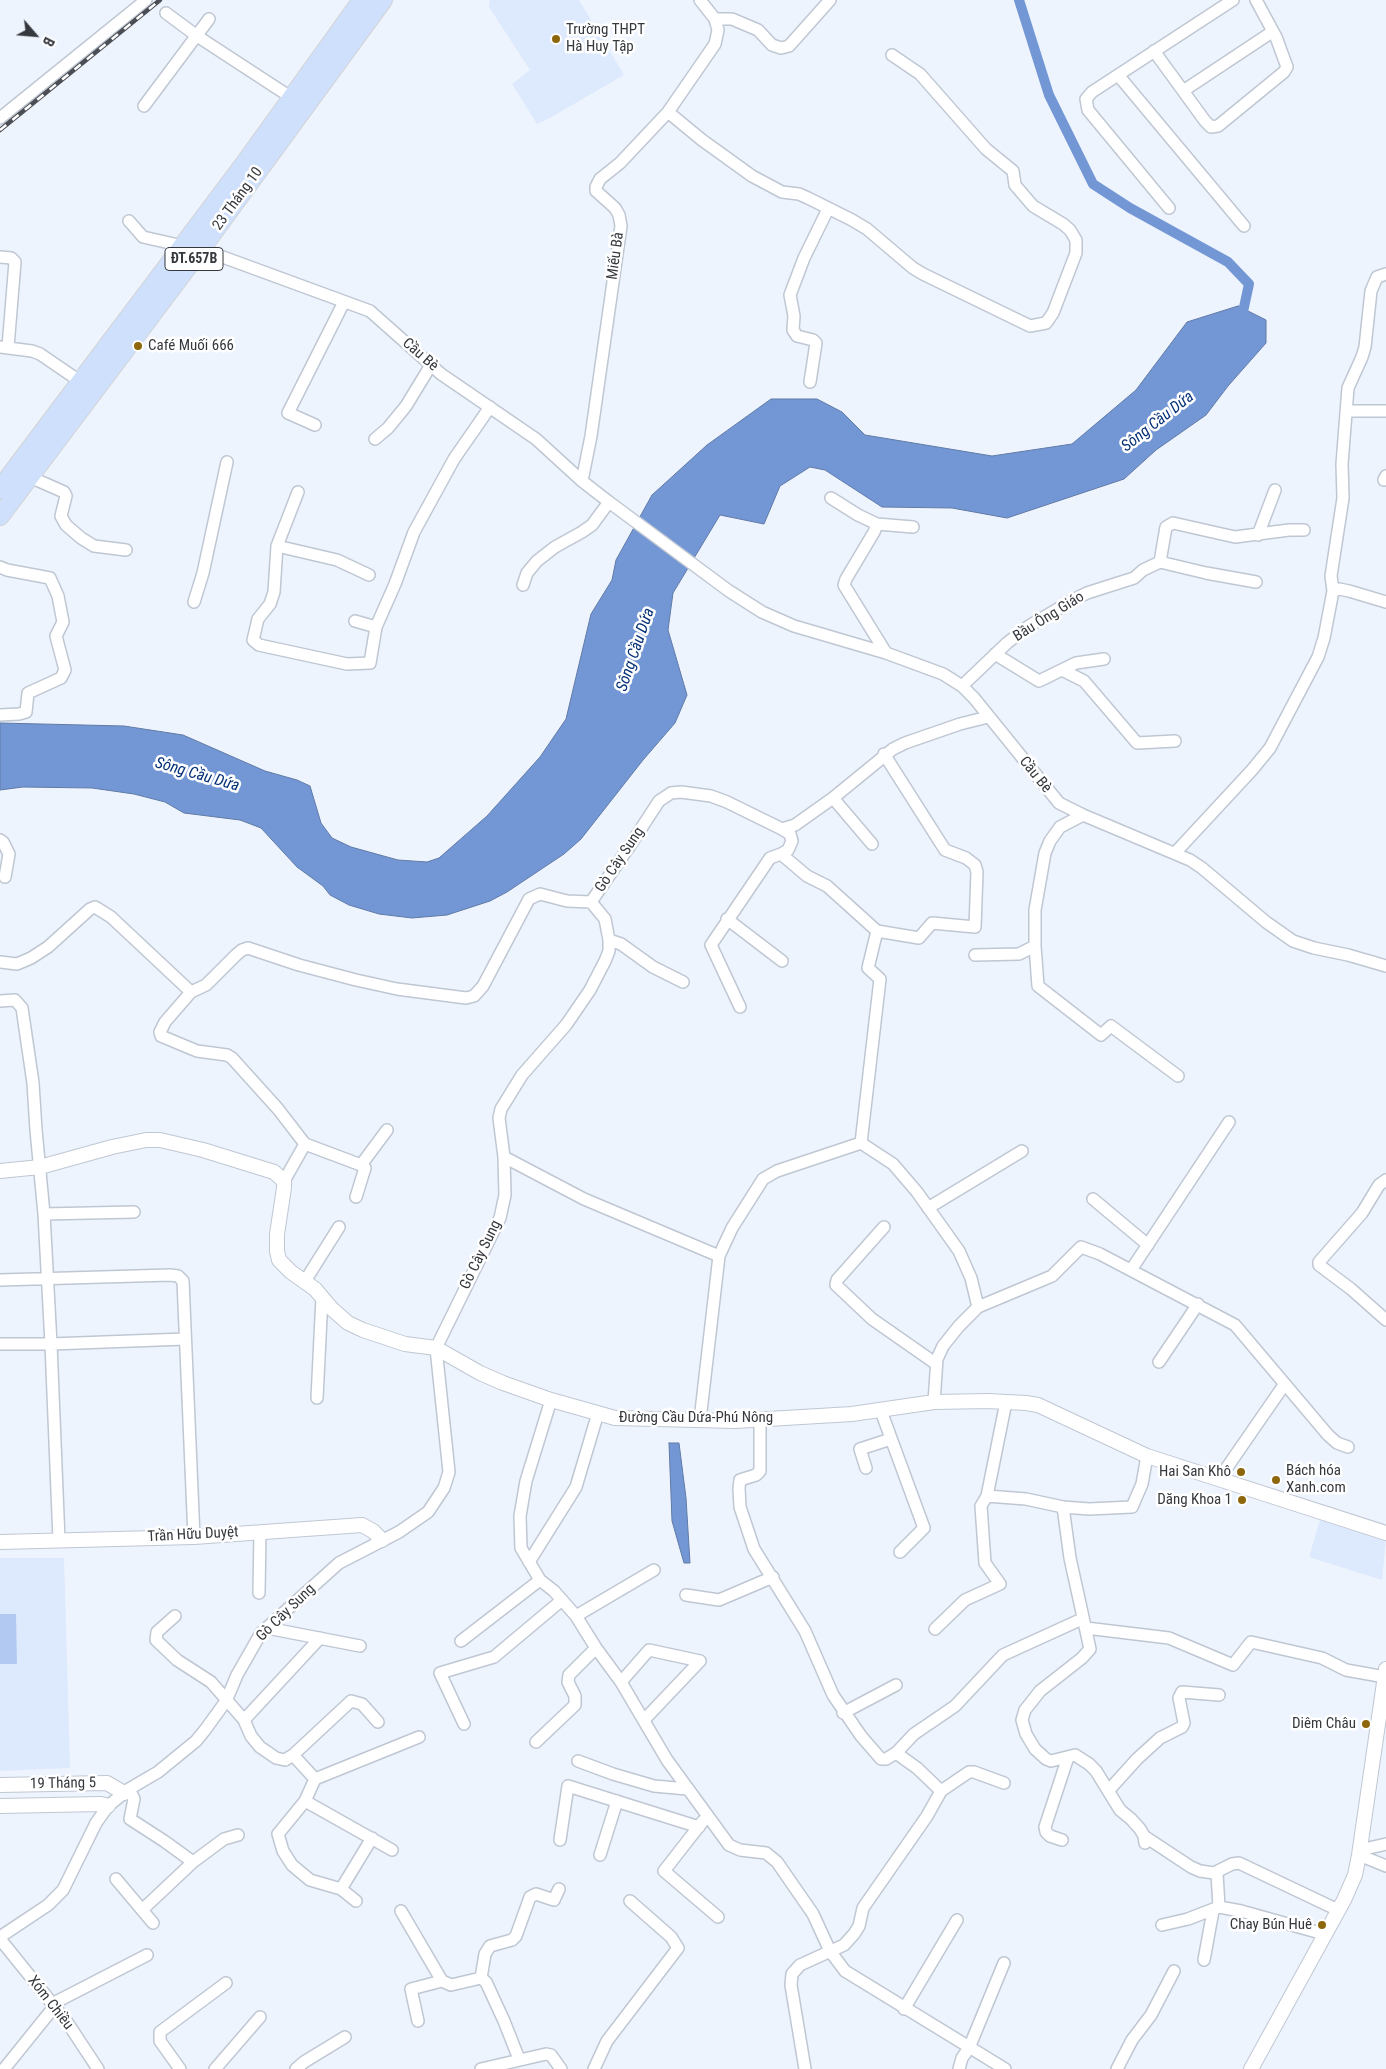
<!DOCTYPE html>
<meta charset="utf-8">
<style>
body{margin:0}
#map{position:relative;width:1386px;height:2069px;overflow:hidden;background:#eef4fe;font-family:"Roboto Condensed",sans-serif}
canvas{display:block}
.north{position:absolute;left:10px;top:10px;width:50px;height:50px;-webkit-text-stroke:4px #fff;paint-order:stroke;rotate:117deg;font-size:14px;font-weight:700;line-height:20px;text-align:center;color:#35383d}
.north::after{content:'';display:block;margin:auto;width:18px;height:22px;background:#35383d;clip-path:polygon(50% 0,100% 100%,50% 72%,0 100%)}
</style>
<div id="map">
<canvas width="1386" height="2069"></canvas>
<div class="north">B</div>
</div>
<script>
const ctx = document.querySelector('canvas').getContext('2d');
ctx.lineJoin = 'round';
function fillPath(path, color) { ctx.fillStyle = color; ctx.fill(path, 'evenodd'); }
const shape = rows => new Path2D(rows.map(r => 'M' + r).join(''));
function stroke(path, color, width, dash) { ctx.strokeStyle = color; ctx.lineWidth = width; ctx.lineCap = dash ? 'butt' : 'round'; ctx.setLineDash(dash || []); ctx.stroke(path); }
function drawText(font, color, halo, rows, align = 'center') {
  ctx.font = font + ' "Roboto Condensed",sans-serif'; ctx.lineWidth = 5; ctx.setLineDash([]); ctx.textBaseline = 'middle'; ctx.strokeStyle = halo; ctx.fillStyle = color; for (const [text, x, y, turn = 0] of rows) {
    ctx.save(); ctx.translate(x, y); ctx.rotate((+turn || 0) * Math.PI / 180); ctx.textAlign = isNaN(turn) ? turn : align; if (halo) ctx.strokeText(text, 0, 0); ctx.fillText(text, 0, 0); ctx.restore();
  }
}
const built = shape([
 [490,0,579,0,624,75,548,119,537,124,512,84,530,70,489,7],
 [1320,1520,1386,1538,1382,1580,1309,1557],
 [0,1558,64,1558,70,1768,0,1771]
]);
const green = shape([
 [0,1614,16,1614,17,1664,0,1664]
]);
const water = shape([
 [1238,306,1266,320,1266,343,1228,386,1206,415,1156,450,1124,479,1007,518,952,508,882,507,825,470,810,467,780,486,764,524,720,515,673,593,668,630,687,695,675,723,643,760,581,839,564,854,507,892,490,901,447,915,412,918,379,914,349,905,330,895,323,886,297,867,261,828,240,820,184,813,165,802,134,794,92,788,23,787,0,790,0,723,124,726,183,735,265,771,297,780,310,786,321,823,332,838,351,847,398,860,427,862,439,858,487,816,540,757,566,719,591,614,612,580,616,560,652,495,707,445,771,399,817,399,842,412,865,435,992,456,1072,444,1136,390,1187,322,1238,306],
 [669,1443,679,1443,686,1498,690,1563,684,1563,672,1521,669,1443]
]);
const canal = shape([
 [1019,0,1049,95,1093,184,1130,208,1228,262,1249,284,1241,321]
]);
const minor = shape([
 [166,13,197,36,292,98],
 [715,19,732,19,758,30,772,45,781,48,789,46,830,0],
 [1154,51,1205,121,1211,127,1218,126,1284,72,1287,67,1276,37,1256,0],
 [1118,75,1244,226],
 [1183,91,1272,32],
 [144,106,209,19],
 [668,112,702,140,752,176,782,192,799,194,808,198,852,220,867,229,913,268,923,274,1030,326,1046,323,1053,313,1076,253,1076,240,1070,230,1063,224,1033,206,1015,185,1013,171,986,149,920,74,892,55],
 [0,118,146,0],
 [1169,208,1088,110,1086,99,1092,92,1233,0],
 [129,221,143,237,183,246],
 [201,249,370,311,441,374,536,439,582,481,609,502,729,591,762,612,794,626,886,653,943,674,962,686,974,698,1059,803,1083,815,1190,860,1202,868,1266,922,1293,941,1314,948,1348,955,1386,966],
 [0,257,11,258,15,262,8,347],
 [0,347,32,351,40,354,81,382],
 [810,382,816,343,813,340,797,336,793,330,794,316,790,295,804,258,828,209],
 [1347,411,1386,411],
 [315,425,288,413,344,302],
 [375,439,388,428,406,406,431,365],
 [30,477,64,492,66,496,61,516,66,525,81,538,94,546,126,550],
 [1384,480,1386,476],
 [582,481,591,436,621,226,619,215,615,208,596,191,596,187,600,179,620,163,668,112,715,44,718,30,715,19,700,0],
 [298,492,277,546,274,592,270,604,258,619,253,640,259,645,347,664,370,663,376,627,395,584,414,532,454,459,490,407],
 [831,498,858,515,877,524,874,532,846,579,844,585,886,653],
 [877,524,913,527],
 [1258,535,1275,490],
 [277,546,337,560,369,575],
 [1160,562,1166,527,1173,523,1235,537,1289,530,1304,530],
 [0,567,7,570,50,578,58,596,63,622,56,636,65,670,61,678,28,693,26,712,19,714,0,715],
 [523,585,527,573,537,561,555,547,582,532,592,525,609,502],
 [1333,591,1331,576,1343,498,1342,464,1348,388,1362,357,1365,347,1371,291,1377,277,1386,274],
 [194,602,203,573,227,462],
 [355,621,376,627],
 [995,654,1039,681,1076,663,1104,659],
 [1062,670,1084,681,1137,743,1175,741],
 [962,686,1007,643,1029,626,1073,600,1087,593,1134,578,1143,570,1160,562,1206,573,1256,582],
 [833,798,872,844],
 [782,829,790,834,792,841,788,850,781,854,807,876,827,886,877,931,868,968,880,979,861,1143],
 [0,840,3,842,9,854,5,877],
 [1175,853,1252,770,1270,748,1318,657,1324,638,1333,591,1339,589,1349,591,1386,602],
 [727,919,782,961],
 [877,931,919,938,932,923,975,927,977,872,975,865,966,858,945,850,884,754],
 [609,940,621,944,653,967,683,982],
 [1035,946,1038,986,1101,1035,1111,1026,1178,1076],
 [975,955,1019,954,1035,946,1035,910,1045,853,1050,841,1060,827,1083,815],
 [0,962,17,964,31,958,48,947,90,909,95,907,111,917,191,992,206,985,236,955,242,950,248,948,299,965,356,980,397,989,466,998,474,996,483,986,529,899,540,894,567,901,591,902],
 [191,992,165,1022,160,1032,161,1036,197,1051,227,1055,232,1058,278,1109,305,1144,284,1181],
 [0,1001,15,1000,22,1008,33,1083,36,1130,44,1214,51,1344,0,1344],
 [740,1007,711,945,770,858,781,854],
 [305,1144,361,1165],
 [504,1157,584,1199,719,1256],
 [1386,1180,1379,1185,1362,1213,1319,1262,1319,1265,1351,1289,1386,1320],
 [356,1197,365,1168,361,1165,387,1130],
 [1093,1199,1148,1245],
 [928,1208,1022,1151],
 [44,1214,134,1212],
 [884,1227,837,1280,836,1285,872,1319,935,1363],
 [1131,1270,1229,1122],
 [0,1280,170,1275,178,1276,183,1281,194,1537],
 [305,1281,339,1227],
 [1159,1362,1198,1304],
 [317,1398,322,1297],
 [551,1400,526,1481,520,1516,521,1548,540,1580,554,1591,576,1616,596,1648,621,1682,667,1760,729,1845,740,1850,766,1853,777,1862,813,1914,830,1951,845,1971,1005,2069],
 [934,1402,937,1359,943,1346,959,1326,978,1307,1052,1276,1081,1247,1100,1254,1235,1325,1328,1435,1337,1443,1348,1447],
 [881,1411,924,1528,900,1552],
 [760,1419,760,1471,756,1475,740,1480,739,1488,740,1507,754,1549,805,1631,833,1695,861,1736,881,1759,886,1759,896,1753,917,1768,941,1791,927,1816,863,1908,859,1926,854,1934,844,1945,800,1965,792,1974,791,1985,805,2069],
 [700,1420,719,1256,732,1228,763,1179,777,1171,861,1143,893,1164,917,1192,959,1251,971,1278,978,1307],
 [866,1468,860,1449,891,1439],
 [1219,1479,1284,1385],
 [987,1496,1026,1499,1063,1507],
 [59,1540,51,1344,185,1339],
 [529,1562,576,1487,598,1413],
 [259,1593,260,1532],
 [686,1595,719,1600,773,1577],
 [175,1616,157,1632,156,1640,177,1660,211,1682,244,1720,251,1736,260,1747,276,1758,285,1760,293,1755,351,1701,362,1704,378,1722],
 [576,1616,654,1570],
 [267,1628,360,1646],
 [1086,1628,1169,1638,1233,1665,1251,1642,1322,1658,1346,1670,1385,1677],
 [935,1629,965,1600,1000,1584,985,1563,981,1506,987,1496,1006,1402],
 [461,1641,540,1580],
 [621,1682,649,1650,700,1661,644,1720],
 [843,1713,896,1685],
 [244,1720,320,1638],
 [464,1724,440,1673,494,1657,562,1600],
 [536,1742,575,1705,575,1696,568,1682,569,1675,596,1648],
 [896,1753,914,1734,955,1706,1003,1655,1082,1619],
 [293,1755,315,1779,305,1801,392,1850],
 [578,1761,613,1774,654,1786,687,1789],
 [315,1779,419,1737],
 [129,1789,134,1799,130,1819,164,1841,193,1862],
 [1109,1790,1137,1759,1160,1738,1182,1727,1184,1723,1179,1698,1182,1692,1219,1695],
 [941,1791,969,1772,974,1772,1004,1783],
 [305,1801,278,1834,283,1851,292,1865,310,1880,341,1889,356,1901],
 [703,1821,664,1871,718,1917],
 [1144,1836,1191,1867,1200,1871,1214,1873,1232,1864,1239,1863,1338,1910],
 [560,1840,568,1786,699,1827],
 [1062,1840,1050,1836,1046,1832,1045,1827,1068,1757],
 [1145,1843,1144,1836,1140,1829,1131,1819,1120,1810,1096,1771,1089,1764,1075,1755,1051,1761,1046,1759,1035,1749,1026,1734,1022,1720,1025,1710,1040,1691,1082,1658,1090,1649,1070,1558,1063,1507,1089,1509,1132,1507,1142,1484,1147,1456],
 [1360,1850,1386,1844],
 [600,1855,617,1801],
 [1359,1855,1386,1866],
 [1217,1873,1219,1907],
 [116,1879,153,1923],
 [341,1889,372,1838],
 [142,1910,193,1862,224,1839,238,1835],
 [401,1911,442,1981,451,1985,481,1978],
 [1162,1925,1188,1919,1219,1907,1241,1911,1324,1934],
 [0,1937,48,1905,63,1890,96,1823,108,1806,129,1789,158,1772,196,1741,205,1730,226,1701,237,1675,261,1633,339,1563,399,1532,428,1512,444,1488,449,1472,436,1348,500,1218,505,1195,504,1157,499,1118,501,1109,522,1075,566,1025,590,990,605,961,609,951,609,940,605,919,591,902,631,844,659,801,671,793,681,792,711,796,727,802,782,829,795,825,833,798,893,749,905,743,960,724,988,717],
 [0,1939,67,2022,98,2069],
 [1204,1960,1213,1911],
 [52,2004,147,1955],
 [904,2009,957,1920],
 [418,2021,411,1989,442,1981],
 [519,2059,504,2021,486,1982,481,1978,485,1954,490,1946,512,1940,516,1936,530,1897,536,1894,554,1900,559,1889],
 [4,2069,54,2007],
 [180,2069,160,2041,160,2032,226,1983],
 [215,2069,260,2017],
 [296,2069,304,2062,345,2037],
 [481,2069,546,2054,551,2055,561,2069],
 [594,2069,607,2041,678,1948,671,1937,630,1901],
 [959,2069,962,2058,969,2048,1004,1963],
 [1117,2069,1132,2040,1151,2015,1174,1971]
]);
const tertiary = shape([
 [0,1171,40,1167,112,1147,146,1140,160,1140,203,1150,274,1172,284,1181,284,1188,277,1234,277,1251,279,1260,291,1272,315,1289,332,1309,348,1323,363,1330,405,1344,436,1348,480,1373,503,1383,551,1400,615,1418,735,1421,852,1414,934,1402,988,1401,1026,1403,1038,1405,1147,1456,1386,1533],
 [0,1542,194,1537,362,1525,373,1531,382,1540],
 [0,1785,107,1783,124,1793],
 [0,1806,101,1804,108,1806],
 [1251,2069,1344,1900,1355,1875,1359,1855,1386,1669]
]);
const primary = shape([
 [0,489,245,163,362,0],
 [0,516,201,249,383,0]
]);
const rail = shape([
 [0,130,160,0]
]);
const markers = [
 [556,39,5,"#8e670c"],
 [138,346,5,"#8e670c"],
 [1241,1472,5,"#8e670c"],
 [1276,1480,5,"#8e670c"],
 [1242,1500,5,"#8e670c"],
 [1366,1724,5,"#8e670c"],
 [1322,1925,5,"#8e670c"]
];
const shields = [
 [194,259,58]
];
const shieldNames = [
 ["ĐT.657B",194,259]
];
const poiNames = [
 ["Trường THPT",566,30,"left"],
 ["Hà Huy Tập",566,47,"left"],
 ["Café Muối 666",148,346,"left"],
 ["Bách hóa",1286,1471,"left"],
 ["Xanh.com",1286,1488,"left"],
 ["Hai San Khô",1231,1472],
 ["Dăng Khoa 1",1232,1500],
 ["Diêm Châu",1356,1724],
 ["Chay Bún Huê",1312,1925]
];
const streetNames = [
 ["23 Tháng 10",238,199,-54],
 ["Miếu Bà",616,256,-82],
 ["Cầu Bè",420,355,41],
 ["Bầu Ông Giáo",1049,617,-32],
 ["Cầu Bè",1035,775,51],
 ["Gò Cây Sung",620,860,-56],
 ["Gò Cây Sung",481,1255,-64],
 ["Đường Cầu Dứa-Phú Nông",696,1418],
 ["Trần Hữu Duyệt",193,1535,-3],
 ["Gò Cây Sung",286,1613,-44],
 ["19 Tháng 5",63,1784,-1],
 ["Xóm Chiều",50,2003,52]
];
const waterNames = [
 ["Sông Cầu Dứa",1158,422,-38],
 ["Sông Cầu Dứa",636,650,-71],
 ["Sông Cầu Dứa",197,775,16]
];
fillPath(built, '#dde9fc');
fillPath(green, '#b2caf1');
fillPath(water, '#7397d4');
stroke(water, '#607aa7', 1);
stroke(canal, '#7397d4', 10);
stroke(minor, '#bfc7d3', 14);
stroke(tertiary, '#bfc7d3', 16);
stroke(primary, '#d3d3d4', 20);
stroke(minor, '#fff', 11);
stroke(tertiary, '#fff', 14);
stroke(primary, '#cee0fc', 18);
stroke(rail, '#4b4e54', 4.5);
stroke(rail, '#fff', 2.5, [8]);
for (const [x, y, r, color] of markers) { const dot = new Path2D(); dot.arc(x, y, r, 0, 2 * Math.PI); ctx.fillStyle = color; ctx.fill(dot); stroke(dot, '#fff', 2); }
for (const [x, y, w] of shields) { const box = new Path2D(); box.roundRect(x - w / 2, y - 11.5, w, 23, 4); ctx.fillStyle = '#fff'; ctx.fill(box); stroke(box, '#35383d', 1); }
drawText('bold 14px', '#35383d', null, shieldNames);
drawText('15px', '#35383d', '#fff', poiNames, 'right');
drawText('15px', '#35383d', '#fff', streetNames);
drawText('italic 16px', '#053177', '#fff', waterNames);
</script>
